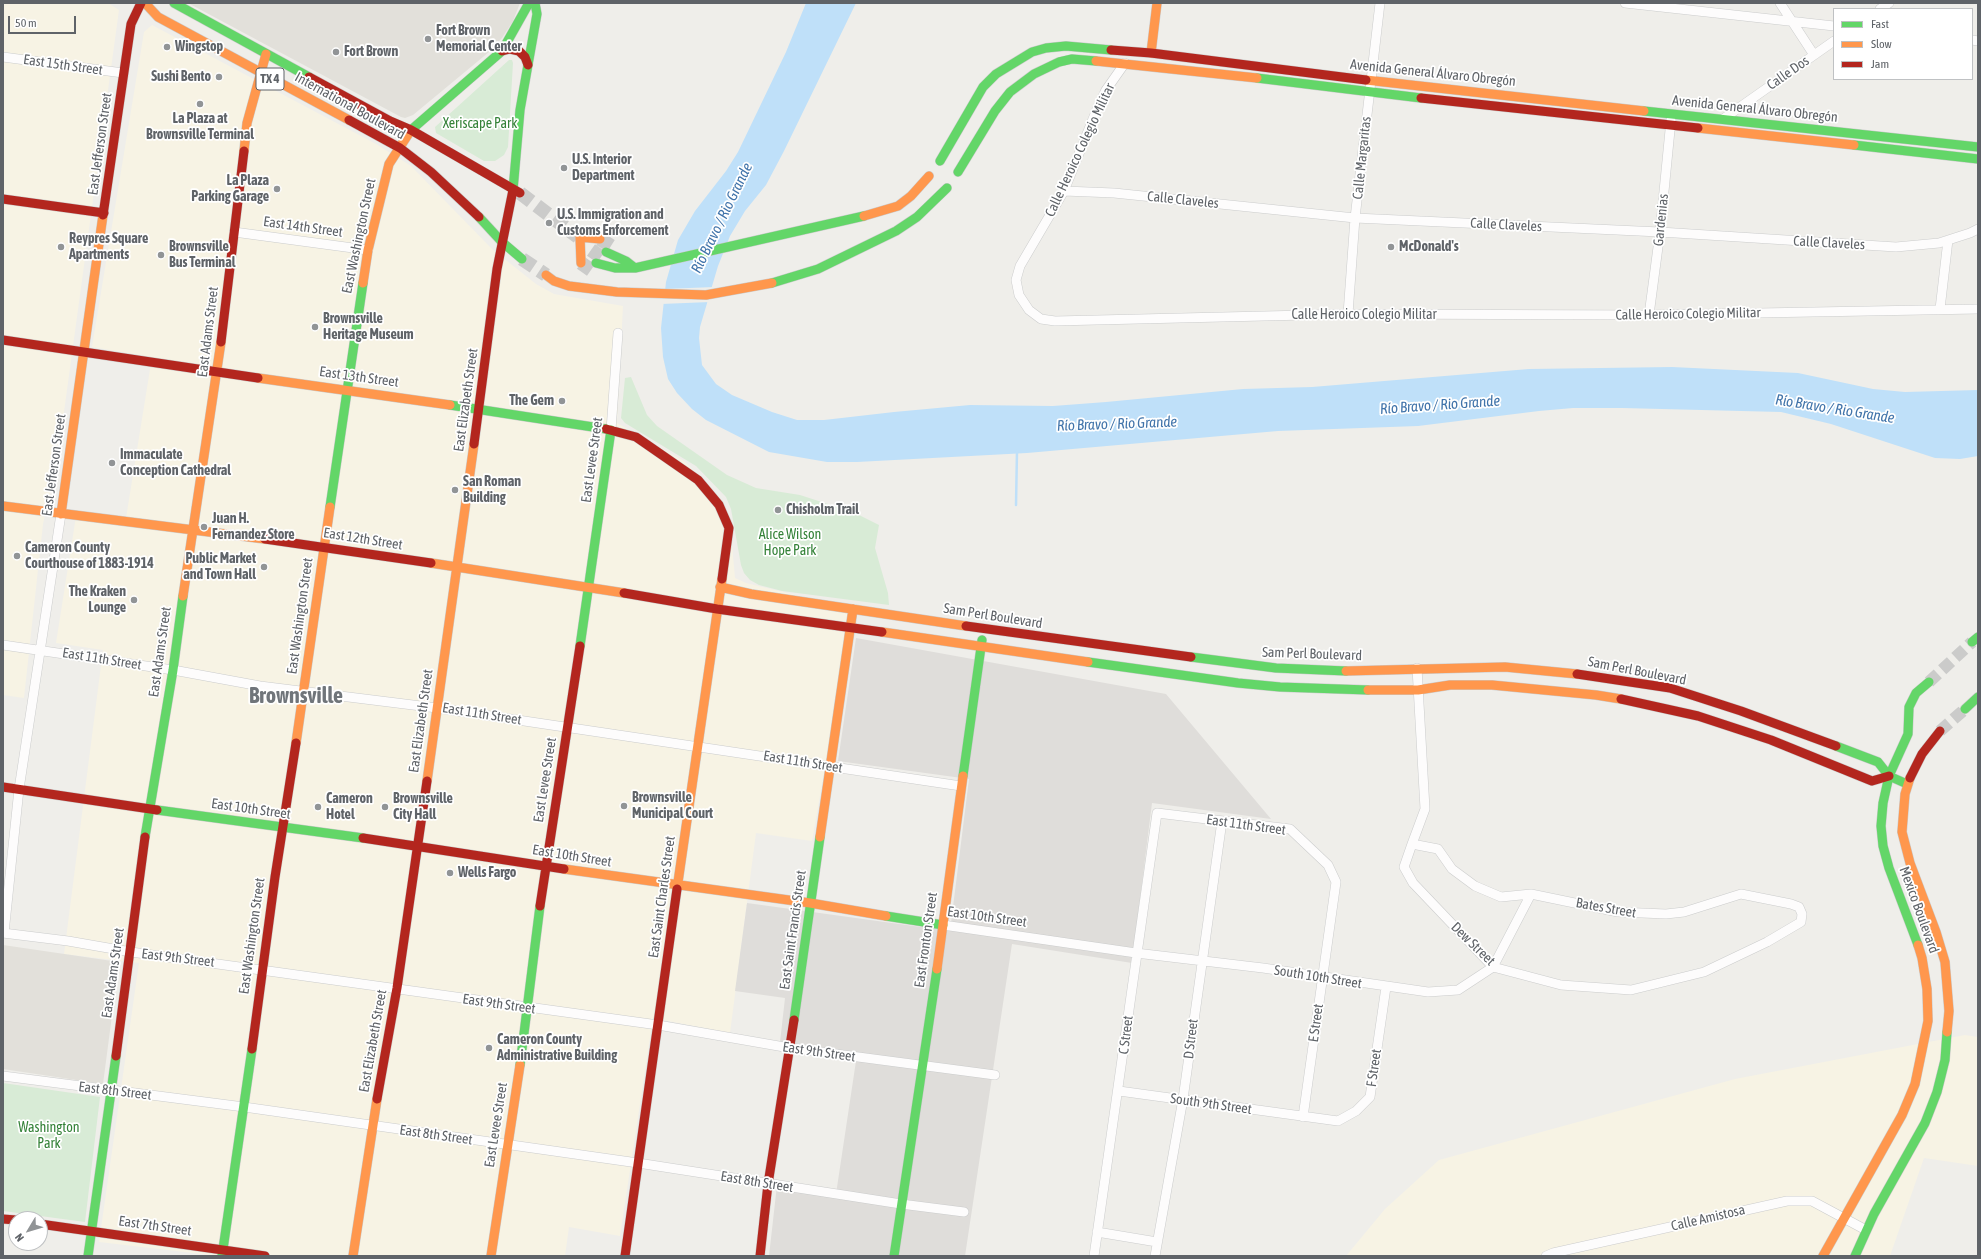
<!DOCTYPE html>
<meta charset="utf-8">
<style>
body{margin:0}
#map{position:relative;width:1981px;height:1259px;overflow:hidden;background:#efeeea;font-family:"Asap Condensed",sans-serif}
canvas{display:block}
.frame{position:absolute;inset:0;border:4px solid #5f6368;pointer-events:none}
.legend{position:absolute;left:1833px;top:8px;width:140px;height:72px;box-sizing:border-box;background:#fff;border:1px solid #bfc1c3;margin:0;padding:5px 7px;list-style:none;font-size:12px;color:#5f6368}
.legend li{display:flex;align-items:center;gap:8px;height:20px}
.legend b{width:20px;border:1px solid #bfc1c3}
.north{position:absolute;left:8px;top:1211px;width:40px;height:40px;box-sizing:border-box;background:#fff;border:1px solid #bfc1c3;border-radius:50%;rotate:232deg;font-size:11px;font-weight:700;line-height:16px;text-align:center;color:#5f6368}
.north::after{content:'';display:block;margin:auto;width:14px;height:18px;background:#919496;clip-path:polygon(50% 0,100% 100%,50% 72%,0 100%)}
.scale{position:absolute;left:8px;top:16px;width:68px;height:18px;box-sizing:border-box;border:2px solid #5f6368;border-top:0;padding-left:5px;font-size:12px;line-height:14px;white-space:nowrap;color:#5f6368;-webkit-text-stroke:3px #fff;paint-order:stroke}
</style>
<div id="map">
<canvas width="1981" height="1259"></canvas>
<div class="frame"></div>
<ul class="legend">
<li><b style="height:5px;background:#63d668"></b>Fast</li>
<li><b style="height:5px;background:#ff974d"></b>Slow</li>
<li><b style="height:5px;background:#b3261e"></b>Jam</li>
</ul>
<div class="north">N</div>
<div class="scale">50 m</div>
</div>
<script>
const ctx = document.querySelector('canvas').getContext('2d');
ctx.lineJoin = 'round';
function fillPath(path, color) { ctx.fillStyle = color; ctx.fill(path, 'evenodd'); }
const shape = rows => new Path2D(rows.map(r => 'M' + r).join(''));
function stroke(path, color, width, dash) { ctx.strokeStyle = color; ctx.lineWidth = width; ctx.lineCap = dash ? 'butt' : 'round'; ctx.setLineDash(dash || []); ctx.stroke(path); }
function drawText(font, color, halo, rows, align = 'center') {
  ctx.font = font + ' "Asap Condensed",sans-serif'; ctx.lineWidth = 3.5; ctx.setLineDash([]); ctx.textBaseline = 'middle'; ctx.strokeStyle = halo; ctx.fillStyle = color; for (const [text, x, y, turn = 0] of rows) {
    ctx.save(); ctx.translate(x, y); ctx.rotate((+turn || 0) * Math.PI / 180); ctx.textAlign = isNaN(turn) ? turn : align; if (halo) ctx.strokeText(text, 0, 0); ctx.fillText(text, 0, 0); ctx.restore();
  }
}
const commercial = shape([
 [3,3,108,3,119,10,57,463,43,524,24,698,3,695],
 [152,25,376,144,411,166,492,249,536,284,554,294,623,306,617,423,684,461,720,498,730,522,735,578,746,583,853,609,812,841,756,833,730,1033,653,1018,620,1236,569,1227,565,1256,219,1256,99,1242,139,963,64,954,103,650,56,643,77,510,126,518,152,357,92,347,144,32],
 [1965,1035,1978,1037,1978,1166,1924,1158,1890,1256,1346,1256,1385,1209,1439,1160,1735,1079]
]);
const industrial = shape([
 [856,638,1166,694,1271,819,1152,803,1132,963,1012,944,965,1256,769,1256,777,1185,836,1194,856,1061,779,1051,785,998,735,991,747,903,950,931,969,779,838,761]
]);
const education = shape([
 [188,3,520,3,513,21,502,38,489,52,413,115,405,118,401,117],
 [3,945,119,962,103,1084,3,1069]
]);
const green = shape([
 [509,60,512,60,513,63,508,147,504,155,495,161,484,161,436,133,435,127],
 [631,377,647,415,657,426,727,475,756,488,800,495,834,506,855,513,879,525,875,548,888,593,889,605,782,591,759,585,750,580,744,573,741,565,731,509,726,497,696,466,625,423,621,418,625,378],
 [3,1083,100,1097,85,1222,3,1211]
]);
const water = shape([
 [806,3,856,3,784,151,766,185,745,211,730,236,718,266,700,327,699,338,702,365,716,384,732,395,772,412,797,420,824,420,894,412,970,405,1053,406,1106,402,1243,389,1312,387,1529,369,1672,367,1798,373,1873,389,1905,392,1978,390,1978,456,1960,459,1935,458,1831,424,1781,412,1622,408,1573,408,1539,411,1418,426,1278,431,1027,453,857,462,827,462,769,452,706,420,692,409,677,393,668,379,663,357,661,328,666,282,678,240,695,211,726,171,738,152,786,52]
]);
const pier = shape([
 [715,287,710,302,661,304,663,289]
]);
const stream = shape([
 [1016,505,1017,451]
]);
const secondaryTunnel = shape([
 [1929,682,1972,642],
 [1940,731,1965,709]
]);
const primaryTunnel = shape([
 [520,193,578,237],
 [600,239,611,246],
 [591,250,601,257],
 [522,259,546,275],
 [581,263,591,270]
]);
const street = shape([
 [1625,3,1834,26],
 [1780,3,1814,55],
 [1880,9,1889,3],
 [1972,40,1978,41],
 [3,57,123,73],
 [1125,63,1106,90,1097,109,1064,191,1020,266,1016,280,1019,295,1029,310,1041,319,1055,321,1348,314,1649,315,1978,309],
 [1723,119,1834,41],
 [1064,191,1114,193,1355,218,1660,232,1896,247,1939,243,1970,233,1978,229],
 [234,232,368,250],
 [1940,309,1948,240],
 [1348,314,1355,218,1380,3],
 [1649,315,1660,232,1671,120],
 [611,430,618,333],
 [3,645,173,670,260,686,437,708,961,786],
 [1412,844,1438,849,1452,869,1475,886,1501,897,1531,894,1618,912,1666,914,1684,912,1741,894,1791,904,1799,907,1802,914,1801,922,1767,942,1704,972,1631,990,1561,985,1493,967,1413,883,1404,867,1412,844,1425,809,1417,668],
 [943,925,1136,953,1263,968,1428,992,1458,990,1493,967,1531,894],
 [3,933,68,941,131,952,658,1025,790,1048,995,1075],
 [4,933,19,789,61,514],
 [3,1076,244,1107,638,1163,901,1204,964,1212],
 [1119,1091,1338,1121,1356,1111,1370,1097,1386,987],
 [1097,1232,1157,1242],
 [1094,1256,1157,813,1290,829,1328,865,1336,882,1303,1117],
 [1155,1256,1183,1099,1222,821],
 [1546,1256,1553,1253,1787,1201,1812,1201,1866,1230]
]);
const fast = shape([
 [174,3,309,77],
 [1257,78,1421,98],
 [1644,111,1978,147],
 [411,130,502,51,529,3],
 [1854,145,1978,159],
 [940,161,983,87,996,74,1032,52,1046,48,1066,46,1111,50],
 [958,172,995,111,1010,92,1034,74,1059,62,1072,59,1096,61],
 [513,190,520,110,537,14,535,3],
 [479,217,502,242,522,259],
 [606,252,626,261,635,268],
 [596,263,615,268,635,268,864,216],
 [772,283,818,269,896,231,917,217,947,188],
 [450,405,606,429],
 [330,507,363,283],
 [1972,642,1978,637],
 [580,646,611,430],
 [1191,657,1276,668,1346,671],
 [1088,662,1238,683,1280,687,1368,690],
 [1965,709,1978,697],
 [1836,746,1878,762,1889,776,1907,784],
 [963,776,982,640],
 [157,810,363,838],
 [145,837,173,670,183,596],
 [886,916,943,925],
 [1918,945,1889,868,1883,846,1881,826,1883,803,1889,776,1908,734,1909,707,1916,693,1929,682],
 [794,1020,820,837],
 [520,1065,540,906],
 [88,1256,116,1056],
 [222,1256,252,1049],
 [894,1256,937,969],
 [1855,1256,1874,1214,1925,1123,1937,1092,1945,1060,1947,1032]
]);
const slow = shape([
 [145,3,158,17,349,120],
 [1151,53,1157,3],
 [1096,61,1257,78],
 [1366,80,1644,111],
 [1698,128,1854,145],
 [244,151,247,123,266,54],
 [864,216,898,206,911,196,929,176],
 [580,237,581,263],
 [580,237,600,239],
 [546,275,554,281,569,286,617,292,706,295,772,283],
 [363,283,368,250,389,164,411,130],
 [258,378,450,405],
 [3,506,265,539],
 [61,514,103,215],
 [431,563,624,593],
 [720,587,751,594,966,626],
 [183,596,221,342],
 [882,632,1088,662],
 [1346,671,1505,667,1577,674],
 [1368,690,1418,690,1450,685,1492,685,1596,695,1621,699],
 [296,743,330,507],
 [1910,778,1905,794,1902,832,1910,863,1936,932,1945,962,1949,1011,1947,1032],
 [427,781,474,444],
 [820,837,853,609],
 [564,869,810,903,886,916],
 [677,889,722,579],
 [937,969,963,776],
 [353,1256,377,1099],
 [491,1256,520,1065],
 [1823,1256,1902,1115,1915,1084,1928,1021,1927,989,1922,958,1918,945]
]);
const jam = shape([
 [1111,50,1151,53,1366,80],
 [502,51,510,49,519,51,525,57,528,65],
 [309,77,390,121,411,130,520,193],
 [1421,98,1698,128],
 [349,120,400,148,431,172,479,217],
 [3,199,104,213],
 [103,215,131,24,141,3],
 [3,340,258,378],
 [221,342,244,151],
 [606,429,636,437,698,480,719,505,729,528,722,579],
 [474,444,497,269,513,190],
 [265,539,431,563],
 [624,593,717,609,882,632],
 [966,626,1191,657],
 [1577,674,1670,688,1741,711,1836,746],
 [1621,699,1698,716,1771,740,1872,781,1889,776],
 [1910,778,1922,754,1940,731],
 [3,787,157,810],
 [363,838,564,869],
 [540,906,580,646],
 [252,1049,275,877,296,743],
 [116,1056,145,837],
 [377,1099,397,988,427,781],
 [3,1219,16,1220],
 [40,1224,265,1256],
 [625,1256,677,889],
 [760,1256,768,1184,794,1020]
]);
const markers = [
 [428,39,4,"#919496"],
 [167,47,4,"#919496"],
 [336,52,4,"#919496"],
 [219,77,4,"#919496"],
 [200,104,4,"#919496"],
 [564,168,4,"#919496"],
 [277,189,4,"#919496"],
 [549,223,4,"#919496"],
 [61,247,4,"#919496"],
 [1391,247,4,"#919496"],
 [161,255,4,"#919496"],
 [315,327,4,"#919496"],
 [562,401,4,"#919496"],
 [112,463,4,"#919496"],
 [455,490,4,"#919496"],
 [778,510,4,"#919496"],
 [204,527,4,"#919496"],
 [17,556,4,"#919496"],
 [264,567,4,"#919496"],
 [134,600,4,"#919496"],
 [624,806,4,"#919496"],
 [318,807,4,"#919496"],
 [385,807,4,"#919496"],
 [450,873,4,"#919496"],
 [489,1048,4,"#919496"]
];
const shields = [
 [270,79,28]
];
const shieldNames = [
 ["TX 4",270,79]
];
const poiNames = [
 ["Fort Brown",436,31],
 ["Memorial Center",436,47],
 ["Wingstop",175,47],
 ["Fort Brown",344,52],
 ["Sushi Bento",211,77,"right"],
 ["La Plaza at",200,119,"center"],
 ["Brownsville Terminal",200,135,"center"],
 ["U.S. Interior",572,160],
 ["Department",572,176],
 ["La Plaza",269,181,"right"],
 ["Parking Garage",269,197,"right"],
 ["U.S. Immigration and",557,215],
 ["Customs Enforcement",557,231],
 ["Reypres Square",69,239],
 ["Apartments",69,255],
 ["Brownsville",169,247],
 ["Bus Terminal",169,263],
 ["McDonald's",1399,247],
 ["Brownsville",323,319],
 ["Heritage Museum",323,335],
 ["The Gem",554,401,"right"],
 ["Immaculate",120,455],
 ["Conception Cathedral",120,471],
 ["San Roman",463,482],
 ["Building",463,498],
 ["Chisholm Trail",786,510],
 ["Juan H.",212,519],
 ["Fernandez Store",212,535],
 ["Cameron County",25,548],
 ["Courthouse of 1883-1914",25,564],
 ["Public Market",256,559,"right"],
 ["and Town Hall",256,575,"right"],
 ["The Kraken",126,592,"right"],
 ["Lounge",126,608,"right"],
 ["Brownsville",632,798],
 ["Municipal Court",632,814],
 ["Cameron",326,799],
 ["Hotel",326,815],
 ["Brownsville",393,799],
 ["City Hall",393,815],
 ["Wells Fargo",458,873],
 ["Cameron County",497,1040],
 ["Administrative Building",497,1056]
];
const streetNames = [
 ["East 15th Street",63,65,8],
 ["Avenida General Álvaro Obregón",1433,73,6],
 ["Calle Dos",1788,73,-35],
 ["International Boulevard",350,106,29],
 ["Avenida General Álvaro Obregón",1755,109,6],
 ["East Jefferson Street",100,144,-82],
 ["Calle Heroico Colegio Militar",1080,150,-65],
 ["Calle Margaritas",1362,158,-84],
 ["Calle Claveles",1183,200,6],
 ["Gardenias",1661,220,-84],
 ["Calle Claveles",1506,225,3],
 ["East 14th Street",303,227,8],
 ["East Washington Street",359,236,-78],
 ["Calle Claveles",1829,243,3],
 ["Calle Heroico Colegio Militar",1688,314,-1],
 ["Calle Heroico Colegio Militar",1364,315],
 ["East Adams Street",208,332,-83],
 ["East 13th Street",359,377,8],
 ["East Elizabeth Street",466,400,-82],
 ["East Levee Street",592,460,-82],
 ["East Jefferson Street",54,465,-82],
 ["East 12th Street",363,539,9],
 ["East Washington Street",300,616,-82],
 ["Sam Perl Boulevard",993,616,9],
 ["East Adams Street",160,652,-82],
 ["Sam Perl Boulevard",1312,654,2],
 ["East 11th Street",102,659,9],
 ["Sam Perl Boulevard",1637,671,11],
 ["East 11th Street",482,714,9],
 ["East Elizabeth Street",421,721,-82],
 ["East 11th Street",803,762,9],
 ["East Levee Street",545,780,-81],
 ["East 10th Street",251,809,8],
 ["East 11th Street",1246,825,8],
 ["East 10th Street",572,856,9],
 ["East Saint Charles Street",662,897,-82],
 ["Bates Street",1606,908,10],
 ["Mexico Boulevard",1919,910,70],
 ["East 10th Street",987,917,8],
 ["East Saint Francis Street",793,930,-82],
 ["East Washington Street",252,936,-82],
 ["East Fronton Street",926,940,-82],
 ["Dew Street",1473,944,44],
 ["East 9th Street",178,958,7],
 ["East Adams Street",113,973,-82],
 ["South 10th Street",1318,977,9],
 ["East 9th Street",499,1004,8],
 ["E Street",1316,1023,-82],
 ["C Street",1126,1035,-83],
 ["D Street",1191,1039,-83],
 ["East Elizabeth Street",373,1041,-80],
 ["East 9th Street",819,1052,8],
 ["F Street",1374,1068,-82],
 ["East 8th Street",115,1091,7],
 ["South 9th Street",1211,1104,8],
 ["East Levee Street",496,1125,-81],
 ["East 8th Street",436,1135,8],
 ["East 8th Street",757,1182,9],
 ["Calle Amistosa",1708,1218,-13],
 ["East 7th Street",155,1226,8]
];
const parkNames = [
 ["Xeriscape Park",480,124],
 ["Alice Wilson",790,535],
 ["Hope Park",790,551],
 ["Washington",49,1128],
 ["Park",49,1144]
];
const waterNames = [
 ["Río Bravo / Rio Grande",722,218,-64],
 ["Río Bravo / Rio Grande",1440,405,-4],
 ["Río Bravo / Rio Grande",1835,409,9],
 ["Río Bravo / Rio Grande",1117,424,-2]
];
const townNames = [
 ["Brownsville",296,696]
];
fillPath(commercial, '#f7f3e4');
fillPath(industrial, '#dfddda');
fillPath(education, '#e2e0da');
fillPath(green, '#d8ebd6');
fillPath(water, '#bfe0f9');
fillPath(pier, '#efeeea');
stroke(stream, '#bfe0f9', 2.5);
stroke(secondaryTunnel, '#cbcbca', 12, [12, 6]);
stroke(primaryTunnel, '#cbcbca', 14, [14, 7]);
stroke(street, '#cbcccc', 10);
stroke(fast, '#cacacb', 10);
stroke(slow, '#cacacb', 10);
stroke(jam, '#cacacb', 10);
stroke(street, '#fdfcfc', 9);
stroke(fast, '#63d668', 9);
stroke(slow, '#ff974d', 9);
stroke(jam, '#b3261e', 9);
for (const [x, y, r, color] of markers) { const dot = new Path2D(); dot.arc(x, y, r, 0, 2 * Math.PI); ctx.fillStyle = color; ctx.fill(dot); stroke(dot, '#fff', 1.5); }
for (const [x, y, w] of shields) { const box = new Path2D(); box.roundRect(x - w / 2, y - 11, w, 22, 3); ctx.fillStyle = '#fff'; ctx.fill(box); stroke(box, '#5f6368', 1); }
drawText('bold 13px', '#5f6368', null, shieldNames);
drawText('bold 14px', '#5f6368', '#fff', poiNames, 'left');
drawText('14px', '#5f6368', '#fff', streetNames);
drawText('14px', '#348238', '#fff', parkNames);
drawText('italic 15px', '#4174aa', '#fff', waterNames);
drawText('bold 22px', '#70757a', '#fff', townNames);
</script>
